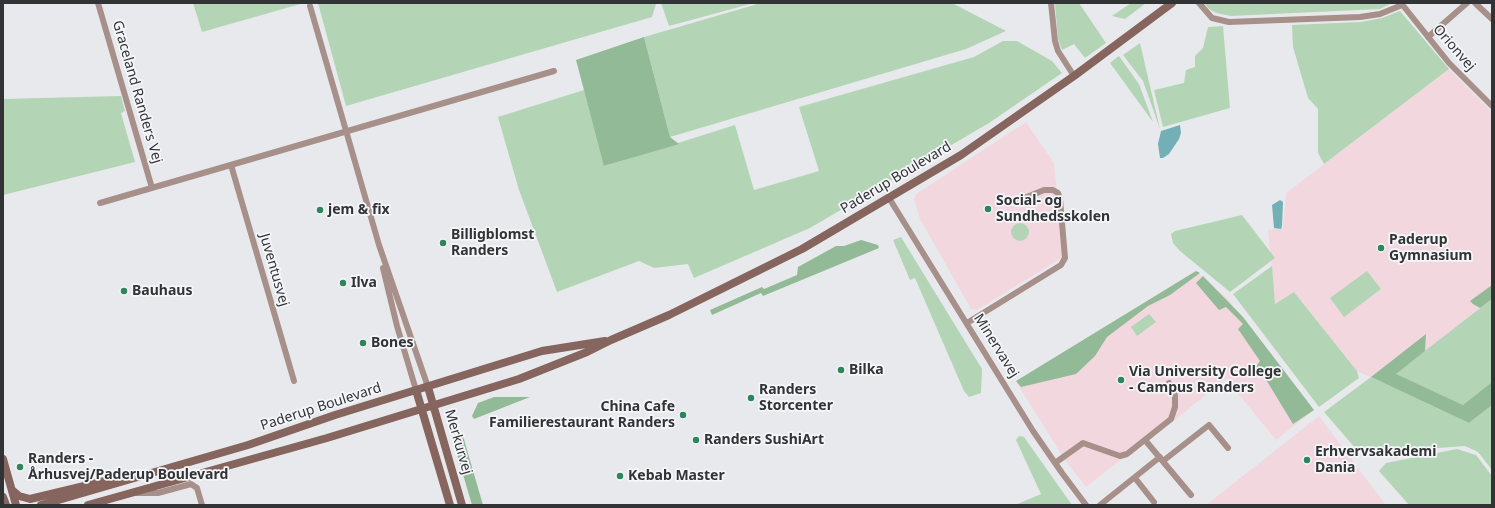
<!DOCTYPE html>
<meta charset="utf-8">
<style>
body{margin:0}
#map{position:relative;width:1495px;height:508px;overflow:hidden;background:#e8e9ed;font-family:"Noto Sans",sans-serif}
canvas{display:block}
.frame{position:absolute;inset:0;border:4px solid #323334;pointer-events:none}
</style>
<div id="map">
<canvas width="1495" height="508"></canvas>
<div class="frame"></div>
</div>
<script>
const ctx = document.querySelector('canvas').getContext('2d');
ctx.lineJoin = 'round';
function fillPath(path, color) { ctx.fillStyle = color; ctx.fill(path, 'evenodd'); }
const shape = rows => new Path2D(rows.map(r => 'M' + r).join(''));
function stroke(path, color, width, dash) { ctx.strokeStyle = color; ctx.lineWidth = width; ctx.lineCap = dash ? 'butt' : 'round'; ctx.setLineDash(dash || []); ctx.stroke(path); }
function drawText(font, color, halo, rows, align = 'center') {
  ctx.font = font + ' "Noto Sans",sans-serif'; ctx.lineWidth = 3.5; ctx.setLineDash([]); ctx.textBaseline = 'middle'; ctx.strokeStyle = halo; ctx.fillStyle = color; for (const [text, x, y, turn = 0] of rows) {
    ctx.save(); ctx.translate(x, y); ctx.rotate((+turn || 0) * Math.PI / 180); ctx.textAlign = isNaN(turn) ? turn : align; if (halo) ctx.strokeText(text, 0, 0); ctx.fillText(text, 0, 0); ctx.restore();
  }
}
const education = shape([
 [1449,69,1492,112,1492,405,1469,423,1357,371,1294,292,1275,304,1268,230,1283,228,1286,193],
 [1026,122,1054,163,1063,257,977,310,971,309,920,219,914,199,916,194],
 [1196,271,1228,299,1314,410,1276,440,1226,379,1131,455,1123,458,1086,487,1065,460,1016,382],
 [1319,416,1386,505,1206,505]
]);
const green = shape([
 [193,3,304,3,202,32],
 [318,3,655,3,656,4,652,17,346,106],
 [661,3,754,3,669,26],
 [761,3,952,3,1006,31,966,49,670,137,644,37],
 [1055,3,1079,3,1106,43,1085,58,1074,44,1062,50,1058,39],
 [1131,3,1146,3,1125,19,1112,16],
 [1204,3,1392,3,1380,9,1231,16,1216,13,1209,9],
 [1400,11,1449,69,1324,164,1318,153,1318,109,1308,98,1293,47,1292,25,1361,22,1382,18],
 [1223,26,1230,108,1163,127,1154,90,1184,83,1186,70,1195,67,1195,56,1203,48,1208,27],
 [1003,41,1017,41,1052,61,1062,73,989,123,810,228,694,278,688,264,654,268,639,261,557,292,519,190,498,117,584,90,605,166,735,125,754,190,819,171,799,107,974,57],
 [1140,43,1160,129,1143,81,1123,55],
 [1119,56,1139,84,1153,122,1110,63],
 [121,96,125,111,121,113,135,162,3,195,3,99],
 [1242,215,1275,258,1230,292,1180,251,1173,243,1171,234,1175,231],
 '1011 232a9 9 0 1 1 18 0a9 9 0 1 1-18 0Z',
 [901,237,982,369,981,393,969,397,964,391,915,278,910,280,893,240],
 [1272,266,1275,304,1294,292,1357,371,1359,378,1319,407,1233,294],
 [1367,271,1381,289,1344,317,1330,298],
 [1492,299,1492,382,1463,405,1395,374],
 [1149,314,1156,322,1137,336,1131,327],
 [1371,377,1469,423,1492,405,1492,470,1478,452,1465,446,1438,448,1395,458,1368,454,1356,449,1324,412],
 [1019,436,1024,437,1072,505,1015,505,1041,494,1016,440],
 [1457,449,1476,455,1492,476,1492,505,1409,505,1379,471,1386,463]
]);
const forest = shape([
 [644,37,670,137,679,144,604,166,576,60],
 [861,240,878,245,879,248,763,296,761,293,712,315,710,310,762,287,764,289,797,275,798,267,836,246,844,246],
 [1196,271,1200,273,1170,295,1148,306,1107,337,1095,356,1076,374,1021,387,1016,381],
 [1203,276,1243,317,1314,410,1293,424,1262,373,1255,376,1252,372,1260,361,1238,329,1243,324,1226,307,1219,310,1196,283],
 [1492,285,1492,299,1480,308,1473,304,1470,301],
 [1426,334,1425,351,1396,374,1463,405,1492,382,1492,405,1469,423,1371,377],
 [494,397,530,397,474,419,472,416,478,403],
 [459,432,463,436,483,505,472,505,453,441]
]);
const water = shape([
 [1180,125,1181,133,1179,139,1169,154,1163,158,1160,158,1158,144,1161,131],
 [1280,200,1283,202,1282,226,1281,229,1274,228,1272,205]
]);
const street = shape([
 [98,3,152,188],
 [1051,3,1055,41,1058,51,1074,76],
 [1199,3,1212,18,1229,22,1360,17,1380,14,1402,5],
 [1401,3,1449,63,1492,106],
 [1475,3,1492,19],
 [310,6,379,245,428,387],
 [1428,37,1467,3],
 [231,165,294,381],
 [889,198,1033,431,1062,473,1086,505],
 [100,203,554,71],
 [383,268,397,326,416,390],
 [967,323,1061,265,1065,258,1060,199,1058,193,1053,190,1044,190,1017,201],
 [1145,440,1191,495],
 [1163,461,1209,425,1228,448],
 [1055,463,1083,443,1120,456,1127,454,1171,419,1175,407,1175,395,1169,383],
 [1135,478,1154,502],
 [137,493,158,493,191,484,197,488,202,505],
 [1100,505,1160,457]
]);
const secondary = shape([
 [428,387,462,505],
 [416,390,450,505],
 [3,459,16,505],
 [12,490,19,496,30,499,126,476],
 [3,497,6,505],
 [41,505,248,445,335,415,542,351,605,341],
 [88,505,327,438,519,379,587,352,611,340,669,315,802,249,961,155,1074,76,1172,3]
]);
const markers = [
 [988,209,4,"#2e8559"],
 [320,210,4,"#2e8559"],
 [443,243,4,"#2e8559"],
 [1381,248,4,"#2e8559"],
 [343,283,4,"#2e8559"],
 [124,291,4,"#2e8559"],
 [363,343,4,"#2e8559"],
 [841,370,4,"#2e8559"],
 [1121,380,4,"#2e8559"],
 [751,398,4,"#2e8559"],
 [683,415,4,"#2e8559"],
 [696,440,4,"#2e8559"],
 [1307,460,4,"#2e8559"],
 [20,467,4,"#2e8559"],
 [620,476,4,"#2e8559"]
];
const streetNames = [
 ["Orionvej",1454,48,49],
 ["Graceland Randers Vej",137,92,74],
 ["Paderup Boulevard",896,178,-31],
 ["Juventusvej",274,270,74],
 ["Minervavej",996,346,58],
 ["Paderup Boulevard",321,407,-18],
 ["Merkurvej",458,442,74]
];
const poiNames = [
 ["Social- og",996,201],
 ["Sundhedsskolen",996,217],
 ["jem & fix",328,210],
 ["Billigblomst",451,235],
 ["Randers",451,251],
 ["Paderup",1389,240],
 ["Gymnasium",1389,256],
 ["Ilva",351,283],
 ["Bauhaus",132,291],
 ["Bones",371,343],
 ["Bilka",849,370],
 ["Via University College",1129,372],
 ["- Campus Randers",1129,388],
 ["Randers",759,390],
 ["Storcenter",759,406],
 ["China Cafe",675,407,"right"],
 ["Familierestaurant Randers",675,423,"right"],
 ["Randers SushiArt",704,440],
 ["Erhvervsakademi",1315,452],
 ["Dania",1315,468],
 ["Randers -",28,459],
 ["Århusvej/Paderup Boulevard",28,475],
 ["Kebab Master",628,476]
];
fillPath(education, '#f2d8de');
fillPath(green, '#b3d5b5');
fillPath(forest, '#93ba97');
fillPath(water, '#72b0b6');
stroke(street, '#a78f8a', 6);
stroke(secondary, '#85655d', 8);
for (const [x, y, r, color] of markers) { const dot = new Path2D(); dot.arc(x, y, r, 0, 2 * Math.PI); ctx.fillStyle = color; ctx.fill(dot); stroke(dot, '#f5f6fa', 1.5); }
drawText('14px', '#323334', '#f5f6fa', streetNames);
drawText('bold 14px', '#323334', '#f5f6fa', poiNames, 'left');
</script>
